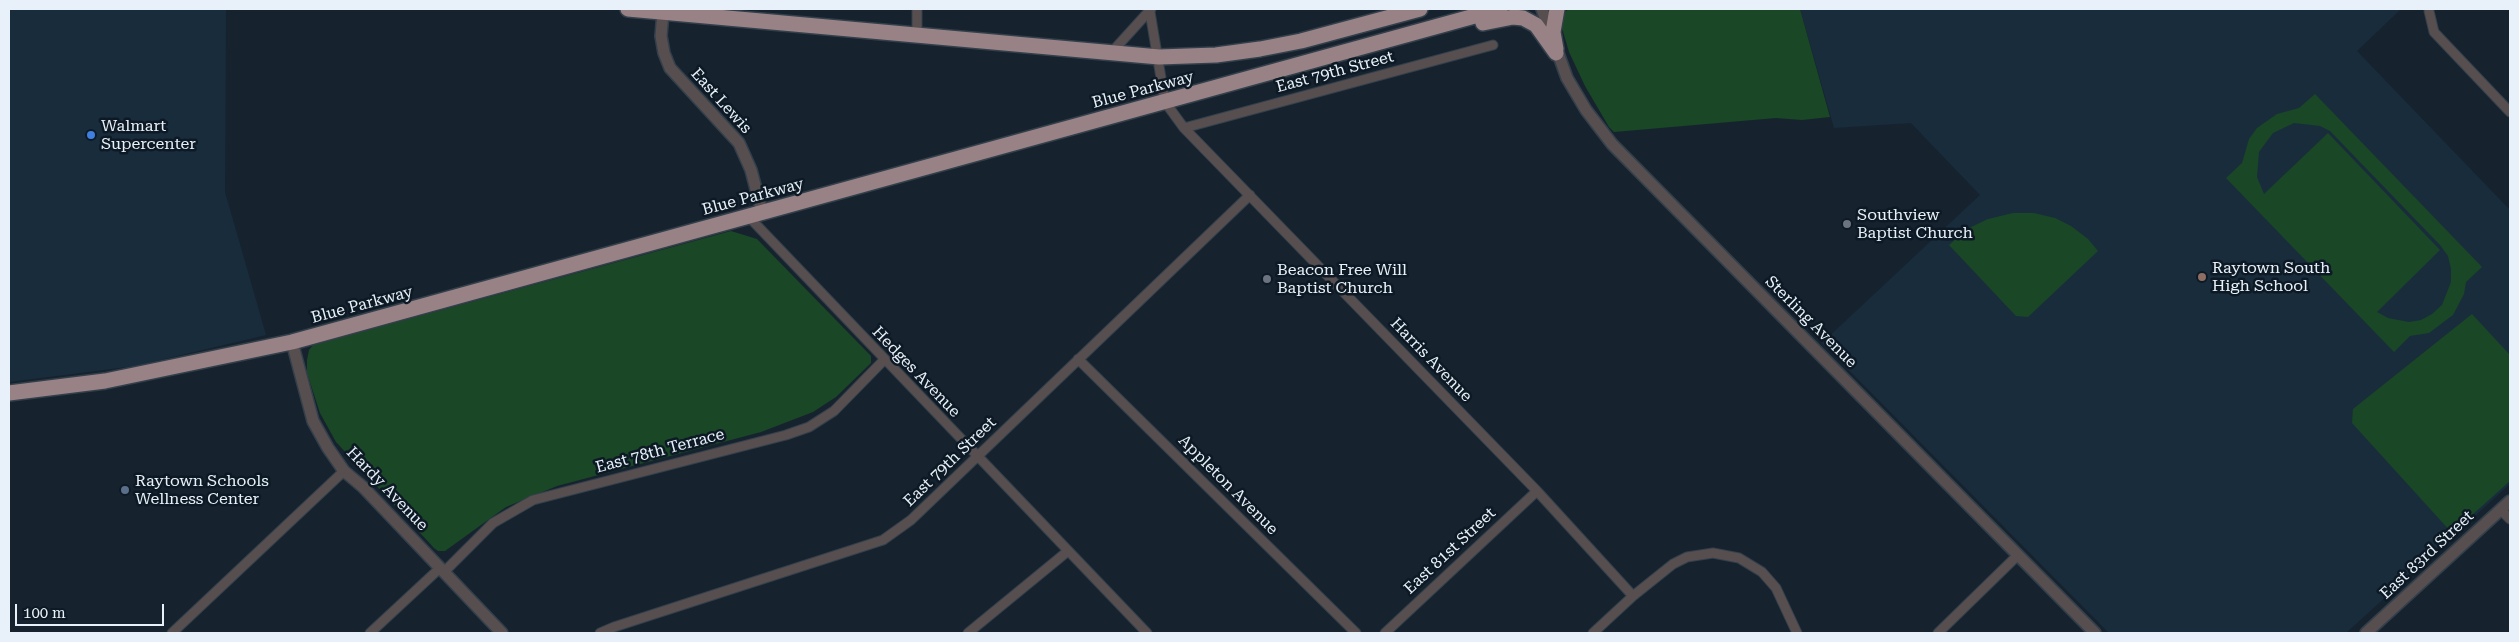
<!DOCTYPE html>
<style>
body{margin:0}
#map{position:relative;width:2519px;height:642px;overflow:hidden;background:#16232f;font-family:"Roboto Serif",serif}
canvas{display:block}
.frame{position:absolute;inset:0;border:10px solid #e8f1f9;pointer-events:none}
.scale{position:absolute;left:15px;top:604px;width:149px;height:22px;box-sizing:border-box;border:2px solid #e8f1f9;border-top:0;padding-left:6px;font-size:15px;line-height:18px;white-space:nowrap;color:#e8f1f9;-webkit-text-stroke:4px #0d1a25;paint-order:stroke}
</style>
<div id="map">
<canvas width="2519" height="642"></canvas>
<div class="frame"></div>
<div class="scale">100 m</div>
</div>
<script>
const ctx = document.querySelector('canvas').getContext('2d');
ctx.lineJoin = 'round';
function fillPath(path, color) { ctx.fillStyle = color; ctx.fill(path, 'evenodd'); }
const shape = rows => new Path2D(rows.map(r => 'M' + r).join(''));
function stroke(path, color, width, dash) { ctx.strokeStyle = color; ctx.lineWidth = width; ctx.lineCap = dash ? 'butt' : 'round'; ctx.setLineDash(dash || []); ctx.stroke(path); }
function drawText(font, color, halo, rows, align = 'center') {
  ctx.font = font + ' "Roboto Serif",serif'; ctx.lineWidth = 5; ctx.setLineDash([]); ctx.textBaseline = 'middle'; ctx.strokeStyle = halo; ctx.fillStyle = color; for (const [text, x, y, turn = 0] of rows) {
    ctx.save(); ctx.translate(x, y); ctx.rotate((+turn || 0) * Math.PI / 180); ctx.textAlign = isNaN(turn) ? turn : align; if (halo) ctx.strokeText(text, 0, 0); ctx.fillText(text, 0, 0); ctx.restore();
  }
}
const built = shape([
 [9,9,226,9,225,192,266,335,135,366,9,382],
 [1800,9,2401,9,2357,51,2510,210,2510,484,2346,633,2109,633,1822,343,1980,195,1911,123,1834,128]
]);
const green = shape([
 [1568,9,1800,9,1830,117,1802,120,1776,118,1614,132,1609,127,1585,86,1569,52,1562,28,1563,15],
 [2315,94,2482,267,2466,282,2464,294,2453,315,2429,333,2410,336,2394,352,2226,178,2242,163,2249,139,2257,128,2277,114,2299,108],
 [2294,123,2320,126,2330,131,2440,245,2448,256,2451,269,2451,282,2442,305,2432,314,2421,320,2409,322,2388,318,2377,312,2440,250,2328,133,2264,194,2257,177,2259,152,2273,133],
 [2013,213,2034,213,2055,218,2071,226,2088,239,2098,251,2028,317,2016,316,1949,245,1967,229,1988,219],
 [731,231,757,239,871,356,871,363,836,397,813,412,761,432,557,486,506,507,445,551,438,551,434,548,336,442,320,413,307,373,307,360,309,350,313,345],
 [2472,314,2510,355,2510,481,2452,533,2352,423,2353,409]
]);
const minor = shape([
 [2429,11,2434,32,2510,112],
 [1150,12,1165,102,1184,128,1537,491,1633,596],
 [917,36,917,9],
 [1111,53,1151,9],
 [1184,128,1493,45],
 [748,216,1147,633],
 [1078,359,1356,633],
 [2501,510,2510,519],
 [444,572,493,523,533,500,786,435,809,427,834,411,884,360],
 [172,633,344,471],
 [370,633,440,568],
 [600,633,614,627,883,540,911,520,1250,195],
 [968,633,1068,551],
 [1385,633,1537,491],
 [1593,633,1633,596,1673,564,1687,557,1713,553,1739,558,1762,572,1776,588,1797,633],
 [1938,633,2018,555]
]);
const tertiary = shape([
 [1542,9,1567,78,1586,110,1612,144,2095,633],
 [663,12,661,36,664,53,670,68,739,143,751,170,762,212],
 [292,342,313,421,328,448,344,471,363,487,502,633],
 [2366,633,2510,501]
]);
const trunk = shape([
 [628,9,1159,57,1216,55,1260,49,1301,41,1420,9],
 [1483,23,1513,17,1523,18,1536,25,1556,53],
 [1556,49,1553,32,1557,9],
 [9,393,105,381,292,342,1500,9]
]);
const markers = [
 [91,135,5,"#3f7fe0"],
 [1847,224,5,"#6b7280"],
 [2202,277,5,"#8d6e63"],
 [1267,279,5,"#6b7280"],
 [125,490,5,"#5c6f8a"]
];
const streetNames = [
 ["East 79th Street",1335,72,-15],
 ["Blue Parkway",1143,90,-15],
 ["East Lewis",721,101,48],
 ["Blue Parkway",753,197,-15],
 ["Blue Parkway",362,305,-15],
 ["Sterling Avenue",1811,322,45],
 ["Harris Avenue",1431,360,46],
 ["Hedges Avenue",916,372,46],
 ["East 78th Terrace",660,451,-15],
 ["East 79th Street",950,462,-44],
 ["Appleton Avenue",1228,485,45],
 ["Hardy Avenue",387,489,46],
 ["East 81st Street",1450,551,-43],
 ["East 83rd Street",2427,555,-43]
];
const poiNames = [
 ["Walmart",101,126],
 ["Supercenter",101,144],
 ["Southview",1857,215],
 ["Baptist Church",1857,233],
 ["Raytown South",2212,268],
 ["High School",2212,286],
 ["Beacon Free Will",1277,270],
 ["Baptist Church",1277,288],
 ["Raytown Schools",135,481],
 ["Wellness Center",135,499]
];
fillPath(built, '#192c3c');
fillPath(green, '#1a4726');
stroke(minor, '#33404b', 11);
stroke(tertiary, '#33404b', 14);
stroke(trunk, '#33404b', 18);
stroke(minor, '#574e50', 9);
stroke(tertiary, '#574e50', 11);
stroke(trunk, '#988286', 15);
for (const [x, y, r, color] of markers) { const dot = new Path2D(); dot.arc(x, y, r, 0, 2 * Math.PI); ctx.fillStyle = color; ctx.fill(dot); stroke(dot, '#0d1a25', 2); }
drawText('16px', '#e8f1f9', '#0d1a25', streetNames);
drawText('16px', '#e8f1f9', '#0d1a25', poiNames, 'left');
</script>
